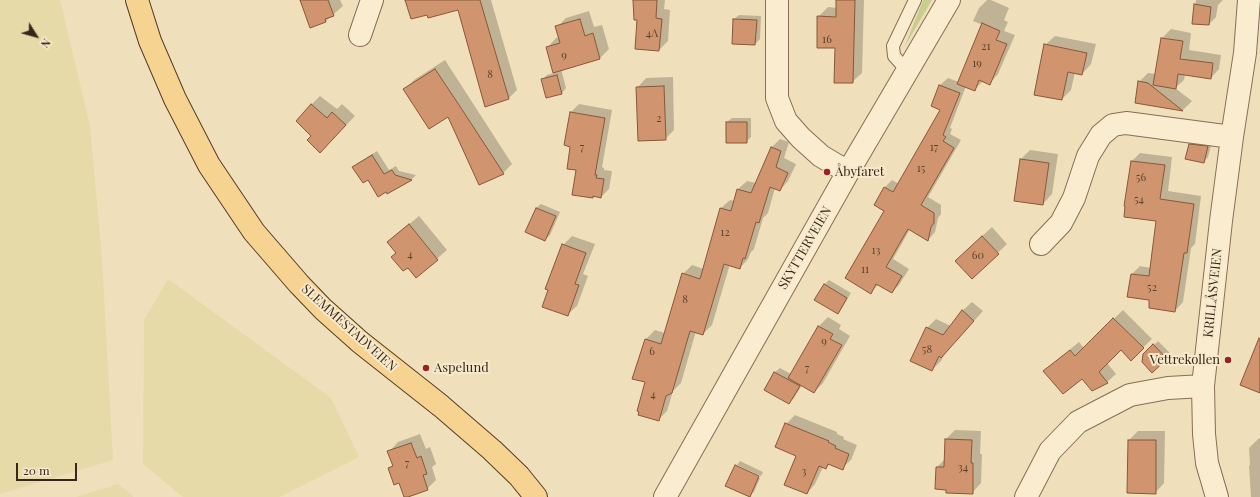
<!DOCTYPE html>
<meta charset="utf-8">
<style>
body{margin:0}
#map{position:relative;width:1260px;height:497px;overflow:hidden;background:#f0dfbb;font-family:"Playfair Display",serif}
canvas{display:block}
.north{position:absolute;left:16px;top:16px;width:40px;height:40px;-webkit-text-stroke:3px #f7e9cb;paint-order:stroke;rotate:127deg;font-size:11px;font-weight:700;line-height:16px;text-align:center;color:#36271a}
.north::after{content:'';display:block;margin:auto;width:14px;height:18px;background:#36271a;clip-path:polygon(50% 0,100% 100%,50% 72%,0 100%)}
.scale{position:absolute;left:16px;top:463px;width:61px;height:18px;box-sizing:border-box;border:2px solid #36271a;border-top:0;padding-left:5px;font-size:12px;line-height:14px;white-space:nowrap;color:#36271a;-webkit-text-stroke:3px #f7e9cb;paint-order:stroke}
</style>
<div id="map">
<canvas width="1260" height="497"></canvas>
<div class="north">N</div>
<div class="scale">20 m</div>
</div>
<script>
const ctx = document.querySelector('canvas').getContext('2d');
ctx.lineJoin = 'round';
function fillPath(path, color) { ctx.fillStyle = color; ctx.fill(path, 'evenodd'); }
const shape = rows => new Path2D(rows.map(r => 'M' + r).join(''));
function stroke(path, color, width, dash) { ctx.strokeStyle = color; ctx.lineWidth = width; ctx.lineCap = dash ? 'butt' : 'round'; ctx.setLineDash(dash || []); ctx.stroke(path); }
function drawText(font, color, halo, rows, align = 'center') {
  ctx.font = font + ' "Playfair Display",serif'; ctx.lineWidth = 4; ctx.setLineDash([]); ctx.textBaseline = 'middle'; ctx.strokeStyle = halo; ctx.fillStyle = color; for (const [text, x, y, turn = 0] of rows) {
    ctx.save(); ctx.translate(x, y); ctx.rotate((+turn || 0) * Math.PI / 180); ctx.textAlign = isNaN(turn) ? turn : align; if (halo) ctx.strokeText(text, 0, 0); ctx.fillText(text, 0, 0); ctx.restore();
  }
}
const farmland = shape([
 [0,0,60,0,90,126,102,259,113,460,0,494],
 [168,279,331,398,359,457,279,497,183,497,143,464,144,320],
 [118,484,134,497,76,497]
]);
const green = shape([
 [923,0,932,0,904,48]
]);
const shadow = shape([
 [301,0,340,0,343,6,326,21],
 [406,0,491,0,517,90,509,98,458,7,427,13],
 [634,0,665,0,664,9,670,10,668,41,659,50,638,19],
 [837,0,864,0,862,73,852,82,836,47,818,17,828,7,837,8],
 [987,0,991,0,1009,8,1004,20,1008,22,1004,31,1015,35,998,74,989,84,983,81,974,90,966,86,950,128,952,129,950,134,961,140,928,197,941,205,941,214,938,218,935,232,928,240,910,229,893,259,909,269,899,285,892,292,879,284,871,292,885,210,875,204,885,187,892,180,899,184,942,110,932,106,940,85,948,78,959,82,983,25,973,21,979,8],
 [1196,0,1223,0,1218,5,1216,17,1209,24,1193,23],
 [589,11,594,27,602,25,609,49,600,58,561,69,566,88,562,93,547,97,542,80,547,75,554,73,547,48,556,38,560,37,557,27,566,18],
 [739,15,761,16,760,39,755,44,734,19],
 [1171,29,1191,33,1189,50,1221,55,1219,69,1211,78,1185,74,1184,80,1175,88,1192,101,1183,110,1136,102,1139,82,1148,73,1156,74,1162,38],
 [1055,36,1096,44,1091,64,1082,74,1075,72,1071,90,1062,99,1045,45],
 [445,60,512,164,503,173,448,115,405,89,414,80],
 [673,77,674,130,665,139,637,88,646,78],
 [320,96,337,109,342,104,355,116,329,143,312,136,311,105],
 [579,104,612,110,602,167,604,168,604,170,612,171,609,189,601,197,594,196,593,197,578,170,572,146,571,112],
 [732,118,751,118,751,137,746,142,727,122],
 [780,139,789,142,784,158,796,164,788,181,780,190,775,188,768,213,763,218,754,249,751,252,748,259,740,268,730,264,712,325,703,334,696,331,681,383,673,391,667,411,658,420,646,382,634,378,646,339,655,330,665,333,683,274,692,265,704,269,721,208,730,200,735,201,738,189,747,181,756,183,771,148],
 [1194,140,1212,142,1208,157,1204,162,1189,144],
 [1030,150,1058,154,1052,194,1043,204,1021,159],
 [377,151,389,170,396,166,399,171,416,175,412,179,388,193,354,167,358,163],
 [1140,153,1172,157,1168,191,1201,196,1195,244,1191,248,1183,302,1175,311,1151,300,1132,274,1140,266,1151,268,1157,220,1125,205,1132,161],
 [541,204,560,212,550,235,545,240,526,232,536,208],
 [419,216,447,250,416,277,388,242],
 [992,227,1007,244,972,278,965,252],
 [572,236,595,244,583,274,588,276,577,306,567,315,563,245],
 [829,280,851,293,842,308,838,312,824,285],
 [972,302,983,311,945,353,941,361,932,370,927,328,936,319,951,326,962,311],
 [1123,310,1152,339,1131,359,1121,349,1107,363,1116,374,1107,382,1044,371,1079,342,1084,348],
 [828,317,841,325,839,329,850,336,823,383,814,392,802,385,794,398,789,403,766,389,775,372,780,368,791,374,819,326],
 [1158,341,1171,354,1152,372,1144,355],
 [795,415,837,432,837,434,844,437,843,439,857,445,851,460,842,468,830,463,826,468,823,467,815,484,807,493,797,455,786,424],
 [955,430,981,431,980,454,982,454,981,483,972,493,937,467,945,459,946,439],
 [1138,431,1165,431,1164,483,1155,493,1129,440],
 [420,434,426,449,430,447,436,464,432,467,436,480,427,489,405,497,399,482,389,468,393,465,389,452,398,442],
 [1260,438,1260,497,1251,497,1249,466,1250,465,1249,448,1258,439],
 [740,461,763,472,761,476,737,465],
 [736,465,736,467,760,478,754,492,749,496,727,485]
]);
const building = shape([
 [300,0,328,0,334,16,325,19,326,22,310,28,300,0],
 [405,0,480,0,509,99,485,107,458,10,428,18,427,15,411,19,405,0],
 [633,0,657,0,656,18,662,19,659,51,635,49,637,20,634,20,633,0],
 [836,0,855,0,853,83,834,83,835,48,817,48,817,16,836,17,836,0],
 [1194,4,1211,7,1209,25,1192,24,1194,4],
 [580,19,585,36,593,33,600,59,553,73,546,47,560,43,555,26,580,19],
 [733,19,757,20,755,45,732,44,733,19],
 [982,23,1000,31,996,40,1007,44,990,85,979,80,975,91,957,84,982,23],
 [1161,38,1183,41,1180,59,1213,63,1211,79,1178,74,1176,89,1153,85,1161,38],
 [1044,44,1087,53,1082,75,1068,72,1062,100,1034,95,1044,44],
 [435,69,461,108,504,174,479,185,448,117,429,129,403,89,435,69],
 [557,75,562,94,546,98,541,79,557,75],
 [1138,81,1148,83,1183,111,1135,103,1138,81],
 [939,85,960,93,943,135,946,137,943,141,954,148,921,205,934,213,934,223,931,227,928,241,908,229,886,267,902,276,892,293,876,284,871,294,845,278,884,211,874,205,884,187,893,192,940,110,931,106,939,85],
 [664,86,666,140,638,141,636,87,664,86],
 [311,104,327,118,332,112,346,125,320,153,307,140,311,136,296,121,311,104],
 [570,112,605,118,595,175,597,175,596,178,604,179,601,198,593,196,593,198,572,195,576,170,567,169,570,147,564,145,570,112],
 [726,122,747,122,747,143,726,143,726,122],
 [1189,144,1208,146,1204,163,1185,159,1189,144],
 [771,147,781,151,776,167,788,173,780,191,770,187,759,223,756,222,745,259,743,258,740,269,724,264,703,335,690,331,672,393,666,396,659,421,638,415,639,412,637,411,645,382,632,379,645,339,661,344,682,273,700,279,720,208,731,211,737,189,751,193,771,147],
 [372,155,384,174,392,170,395,175,412,180,387,194,386,192,378,197,368,180,363,183,352,167,372,155],
 [1020,159,1049,163,1043,205,1014,201,1020,159],
 [1131,161,1165,165,1160,199,1194,204,1187,253,1184,253,1175,312,1149,308,1149,300,1127,297,1131,274,1149,276,1156,221,1124,217,1125,206,1124,206,1131,161],
 [536,208,556,216,545,241,525,232,536,208],
 [409,224,438,260,416,278,408,268,403,271,391,257,396,253,387,242,409,224],
 [982,236,999,254,972,279,955,261,982,236],
 [562,244,586,253,575,284,579,285,568,316,542,307,548,290,545,289,562,244],
 [824,284,847,298,838,314,814,300,824,284],
 [962,310,974,321,941,358,939,356,932,371,910,361,926,327,943,335,962,310],
 [1113,318,1144,348,1131,361,1121,350,1099,372,1108,383,1092,391,1082,379,1063,394,1043,371,1070,350,1075,356,1113,318],
 [818,326,833,334,830,339,842,345,814,393,788,378,818,326],
 [1259,338,1260,339,1260,393,1240,385,1259,338],
 [1153,344,1167,359,1152,373,1142,362,1143,354,1153,344],
 [774,372,800,386,789,404,764,390,774,372],
 [785,423,829,441,828,442,836,446,835,448,849,454,843,470,828,464,826,469,819,466,807,494,784,485,796,456,775,447,785,423],
 [945,439,972,440,971,463,973,463,973,494,946,493,946,490,935,489,936,467,944,467,945,439],
 [1128,440,1156,440,1156,494,1127,493,1128,440],
 [411,443,417,458,421,456,427,474,423,475,428,490,408,497,404,497,399,483,394,485,388,468,393,466,387,451,411,443],
 [735,465,759,476,750,497,725,486,735,465]
]);
const lane = shape([
 [909,70,903,66,894,56,893,46,915,0]
]);
const street = shape([
 [777,0,777,98,786,121,801,138,821,156,848,172],
 [360,35,372,0],
 [1041,244,1061,223,1074,198,1088,156,1101,135,1113,125,1126,123,1232,137],
 [665,497,848,172,949,0],
 [1026,497,1050,451,1078,422,1130,395,1168,388,1203,386],
 [1217,497,1207,463,1204,434,1203,386,1221,221,1232,137,1245,53,1249,0]
]);
const primary = shape([
 [137,0,150,41,175,99,209,165,254,232,299,284,323,309,360,342,441,406,492,450,519,476,536,497]
]);
const markers = [
 [827,172,4,"#992226"],
 [1228,360,4,"#992226"],
 [426,368,4,"#992226"]
];
const numberNames = [
 ["4A",652,34],
 ["16",827,40],
 ["21",986,47],
 ["9",564,56],
 ["19",977,64],
 ["8",490,75],
 ["2",659,119],
 ["7",582,148],
 ["17",934,148],
 ["15",921,169],
 ["56",1141,178],
 ["54",1139,200],
 ["12",725,233],
 ["13",876,251],
 ["4",410,255],
 ["60",978,256],
 ["11",865,270],
 ["52",1152,288],
 ["8",685,300],
 ["9",824,342],
 ["58",927,350],
 ["6",652,352],
 ["7",807,369],
 ["4",653,395],
 ["7",407,464],
 ["34",963,468],
 ["3",804,472]
];
const poiNames = [
 ["Åbyfaret",835,172],
 ["Vettrekollen",1220,360,"right"],
 ["Aspelund",434,368]
];
const streetNames = [
 ["SKYTTERVEIEN",805,248,-60],
 ["KRILLÅSVEIEN",1213,293,-84],
 ["SLEMMESTADVEIEN",349,328,42]
];
fillPath(farmland, '#e5daa8');
fillPath(green, '#c8ce8f');
fillPath(shadow, '#0003');
fillPath(building, '#d0956f');
stroke(building, '#885639', 1);
stroke(lane, '#876e55', 14);
stroke(street, '#876e55', 24);
stroke(primary, '#543c2a', 24);
stroke(lane, '#faeccf', 12);
stroke(street, '#faeccf', 22);
stroke(primary, '#f6d390', 22);
for (const [x, y, r, color] of markers) { const dot = new Path2D(); dot.arc(x, y, r, 0, 2 * Math.PI); ctx.fillStyle = color; ctx.fill(dot); stroke(dot, '#f7e9cb', 1.5); }
drawText('11px', '#5c422f', null, numberNames);
drawText('13px', '#36271a', '#f7e9cb', poiNames, 'left');
drawText('13px', '#36271a', '#f7e9cb', streetNames);
</script>
